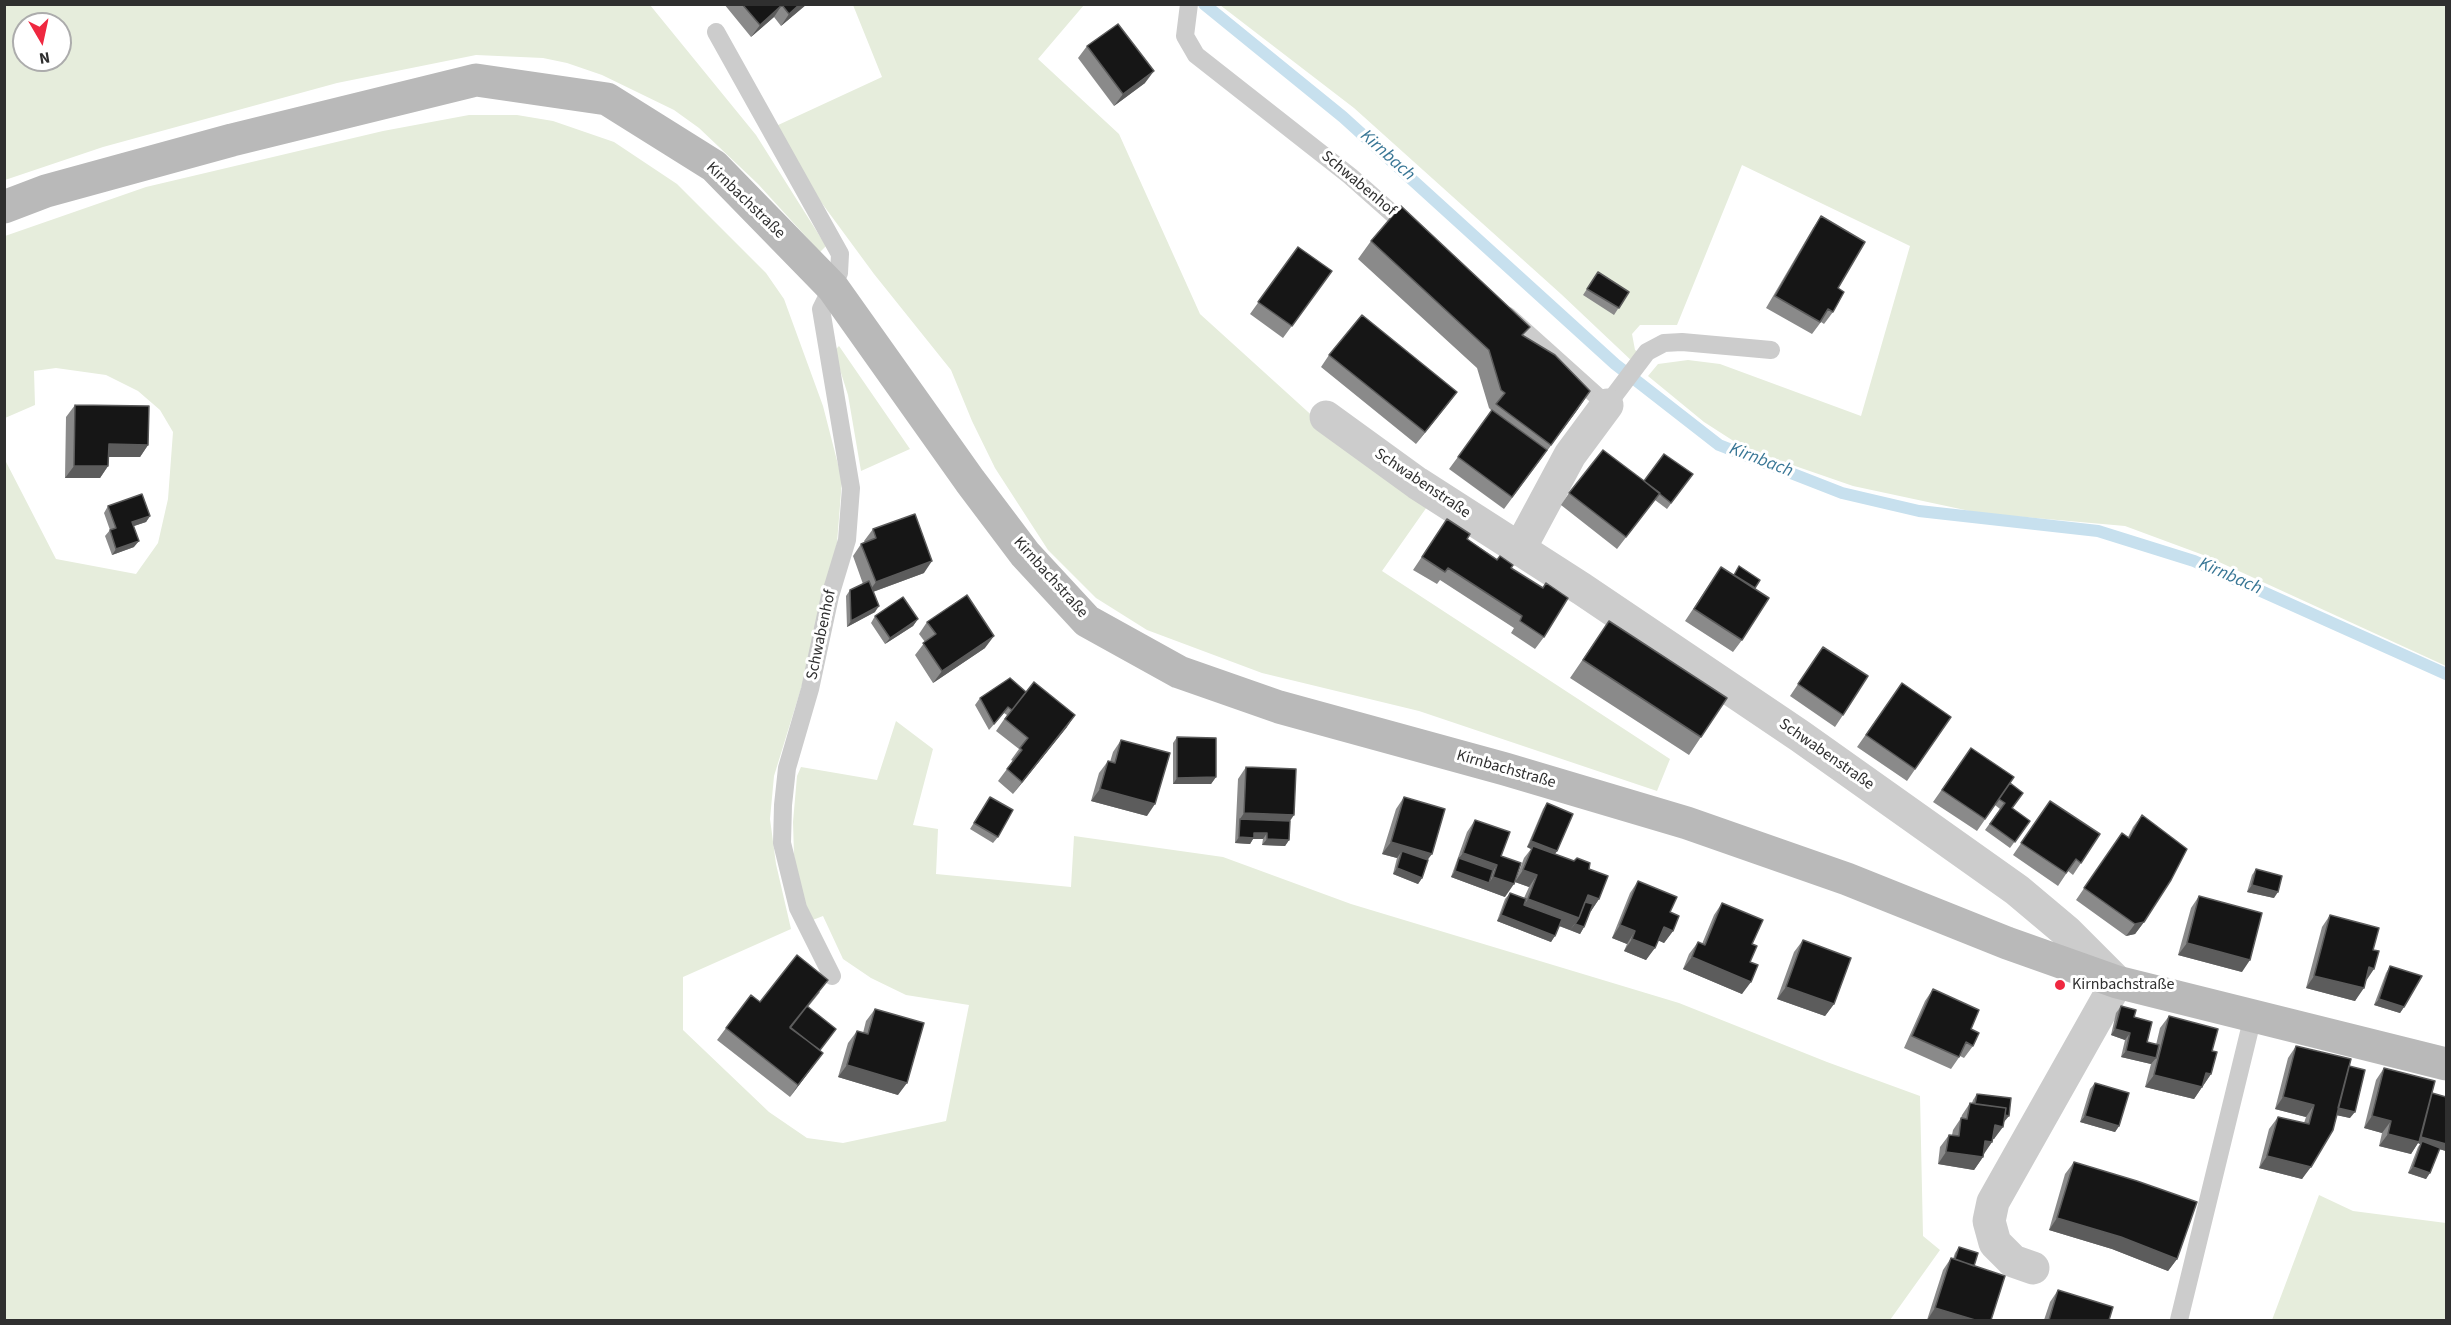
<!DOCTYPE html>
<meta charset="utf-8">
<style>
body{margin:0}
#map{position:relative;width:2451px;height:1325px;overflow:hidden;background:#fff;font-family:"Source Sans 3",sans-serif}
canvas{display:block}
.frame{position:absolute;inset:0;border:6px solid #2f2f2f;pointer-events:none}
.north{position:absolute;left:12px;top:12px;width:60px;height:60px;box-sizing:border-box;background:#fff;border:2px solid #acacac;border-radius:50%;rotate:171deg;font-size:16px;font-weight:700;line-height:24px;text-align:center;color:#2f2f2f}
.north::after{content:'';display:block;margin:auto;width:21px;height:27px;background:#ef2840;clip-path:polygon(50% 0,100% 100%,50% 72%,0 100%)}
</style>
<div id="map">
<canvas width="2451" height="1325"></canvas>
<div class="frame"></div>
<div class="north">N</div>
</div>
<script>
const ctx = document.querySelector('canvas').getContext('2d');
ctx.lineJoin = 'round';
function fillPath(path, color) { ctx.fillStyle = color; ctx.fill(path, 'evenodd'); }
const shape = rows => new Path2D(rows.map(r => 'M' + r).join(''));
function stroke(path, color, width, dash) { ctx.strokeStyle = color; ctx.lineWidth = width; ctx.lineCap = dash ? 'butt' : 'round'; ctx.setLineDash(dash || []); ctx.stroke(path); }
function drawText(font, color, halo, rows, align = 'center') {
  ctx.font = font + ' "Source Sans 3",sans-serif'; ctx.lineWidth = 6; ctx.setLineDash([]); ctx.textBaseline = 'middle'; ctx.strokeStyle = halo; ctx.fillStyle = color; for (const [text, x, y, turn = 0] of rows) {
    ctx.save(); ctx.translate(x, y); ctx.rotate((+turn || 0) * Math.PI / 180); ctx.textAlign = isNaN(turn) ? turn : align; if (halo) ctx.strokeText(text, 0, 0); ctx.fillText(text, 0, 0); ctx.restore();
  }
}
const green = shape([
 [4,5,650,5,756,135,826,246,820,252,758,184,699,128,674,110,602,75,567,63,543,58,476,55,337,83,103,147,5,180],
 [24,24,60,24,60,60,24,60],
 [853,5,1084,5,1038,59,1119,134,1200,314,1318,421,1429,504,1382,571,1670,759,1657,791,1419,711,1262,673,1147,630,1096,598,1048,550,995,468,972,421,951,370,874,274,807,183,776,126,882,77],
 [1220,5,2446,5,2446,666,2206,556,2125,526,1979,513,1853,486,1746,449,1704,422,1648,376,1658,364,1688,360,1720,364,1861,416,1910,246,1742,165,1677,325,1640,325,1632,334,1635,350,1640,353,1634,363,1561,294,1354,108],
 [469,115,517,115,553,121,614,142,677,184,766,273,784,299,823,406,842,480,837,543,811,656,774,776,770,819,776,864,791,929,683,977,683,1030,769,1112,807,1138,843,1143,946,1121,969,1005,906,995,871,978,843,959,823,916,810,921,800,889,794,855,793,822,797,776,801,767,877,780,896,721,933,749,913,825,938,829,936,874,1071,887,1074,836,1223,857,1351,904,1679,1003,1827,1062,1920,1096,1923,1236,1940,1250,1890,1320,5,1320,4,458,56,559,136,574,158,543,168,499,173,432,160,410,138,391,106,375,56,368,34,371,35,405,5,418,5,236,146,187,383,131],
 [839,346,910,449,861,471,848,395,834,351],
 [2319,1195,2353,1211,2446,1223,2446,1320,2272,1320]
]);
const stream = shape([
 [1204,4,1343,117,1615,364,1719,445,1842,493,1919,511,2098,531,2194,561,2446,674]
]);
const service = shape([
 [1189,4,1185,36,1196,55,1350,176,1411,230],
 [716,32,840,254,839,273,821,309,851,488,847,540,830,596,810,689,787,768,783,805,782,843,798,908,832,976],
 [1508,316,1607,405,1647,352,1664,343,1682,342,1771,350],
 [2179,1320,2253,1016]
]);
const minor = shape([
 [1326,417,1417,483,1582,589,1800,736,2017,890,2067,932,2117,982,1993,1202,1989,1221,1995,1243,2013,1261,2033,1268],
 [1519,550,1570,455,1607,405]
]);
const secondary = shape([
 [4,207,46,191,232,140,476,80,607,99,714,166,833,288,970,481,1025,554,1087,621,1179,672,1279,707,1505,769,1687,823,1847,879,2007,943,2117,982,2446,1064]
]);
const wall = shape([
 [724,4,806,4,781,26,774,17,751,37],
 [1087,46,1145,83,1114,106,1078,58],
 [1821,216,1838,288,1833,312,1824,324,1821,322,1812,334,1766,308,1813,228],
 [1371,241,1524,336,1578,409,1504,509,1449,469,1492,411,1489,408,1477,368,1358,259],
 [1298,247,1332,271,1283,338,1250,314],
 [1598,272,1629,292,1614,315,1583,295],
 [1329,355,1457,392,1416,444,1321,367],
 [75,405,148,445,140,457,109,457,108,466,100,478,65,478,66,417],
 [1693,474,1667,509,1655,500,1617,549,1561,505,1569,493,1644,481],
 [108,506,150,516,146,522,134,526,134,547,112,555,105,536,110,530,104,513],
 [1447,519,1467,539,1511,568,1544,637,1535,649,1511,633,1514,628,1440,580,1437,584,1413,570],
 [873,529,924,573,873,592,875,612,847,627,846,596,850,590,863,584,853,556,861,544,865,543,864,541],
 [1721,567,1755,588,1742,640,1733,652,1685,621],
 [875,616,918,619,913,626,885,644,871,623],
 [1609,621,1701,737,1689,755,1570,678],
 [927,622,985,648,933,683,915,655,925,642,919,634],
 [1823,647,1843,715,1835,727,1790,696],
 [1010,678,1067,727,1013,794,998,781,1013,761,1011,760,1019,749,996,731,1007,715,1004,713,989,730,975,705,980,698],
 [1902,683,1951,717,1907,781,1857,747],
 [1177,737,1216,777,1211,784,1173,784,1173,743],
 [1121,740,1147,816,1091,801,1099,773,1108,761,1110,762,1113,752],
 [1971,748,2010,783,2012,808,2030,821,2010,848,1985,830,2000,809,1995,805,1977,831,1933,802],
 [1246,767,1290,821,1289,840,1285,846,1262,845,1263,839,1253,839,1250,844,1235,843,1238,779],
 [990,797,998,837,993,843,970,829],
 [1404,797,1428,860,1422,878,1418,884,1393,874,1397,858,1382,854,1396,809],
 [2050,801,2081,863,2073,875,2068,871,2058,886,2013,855],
 [1547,803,1557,851,1555,854,1589,869,1599,899,1591,911,1590,911,1584,927,1580,934,1559,926,1551,942,1497,921,1505,899,1510,893,1524,898,1529,887,1515,882,1524,858,1531,849,1527,847,1543,809],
 [2142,815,2144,922,2135,934,2126,936,2076,900,2122,833,2128,837,2133,827],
 [1475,820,1501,856,1505,897,1451,877,1467,832],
 [2256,869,2274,898,2247,892,2252,875],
 [1638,881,1670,912,1673,931,1664,943,1658,940,1646,960,1624,951,1627,944,1612,938,1630,893],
 [2199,896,2242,972,2178,955,2191,908],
 [1722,903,1752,944,1750,962,1742,994,1683,969,1689,954,1698,942,1702,944,1714,915],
 [2330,915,2373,950,2366,981,2355,1001,2306,988,2322,927],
 [1803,940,1834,1004,1825,1016,1777,999,1794,952],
 [2390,966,2404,1007,2400,1013,2374,1005,2386,973],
 [1933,989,1971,1029,1973,1046,1964,1058,1960,1056,1951,1069,1904,1048,1925,1001],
 [820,992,808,1007,820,1051,814,1065,790,1097,717,1040,726,1028,760,1002],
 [2121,1006,2134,1017,2147,1042,2156,1045,2160,1028,2169,1016,2212,1051,2211,1074,2194,1099,2145,1087,2151,1064,2121,1057,2125,1040,2111,1035,2116,1013],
 [875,1009,898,1095,838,1077,848,1043,857,1031,863,1033,866,1021],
 [2296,1046,2349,1066,2350,1118,2337,1115,2302,1179,2259,1168,2269,1129,2278,1117,2304,1123,2306,1117,2275,1109,2288,1058],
 [2384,1068,2432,1093,2446,1097,2446,1151,2439,1149,2426,1179,2408,1173,2418,1147,2420,1144,2418,1143,2411,1154,2379,1146,2382,1133,2364,1128,2376,1080],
 [2095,1083,2119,1126,2115,1132,2080,1122,2090,1089],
 [1977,1094,2004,1122,2003,1122,1994,1139,1993,1139,1992,1142,1983,1154,1983,1157,1974,1170,1938,1164,1940,1147,1949,1135,1952,1135,1953,1130,1961,1118,1962,1115,1970,1103,1972,1103,1973,1100],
 [2074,1162,2177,1259,2168,1271,2112,1249,2049,1230,2065,1174],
 [1959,1247,1978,1253,1927,1320,1943,1270,1951,1258,1953,1259,1955,1253],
 [2058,1290,2109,1320,2044,1320,2050,1302]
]);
const shadedWall = shape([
 [800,4,806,5,781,26,789,14],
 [782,5,774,17,751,37,760,25],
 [1154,71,1145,83,1114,106,1123,94],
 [1590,391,1578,409,1538,462,1551,445],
 [1457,392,1448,404,1416,444,1425,432],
 [109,444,148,445,140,457,100,457],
 [74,466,108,466,100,478,65,478],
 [150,516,146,522,128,528,132,522],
 [139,541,134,547,112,555,116,549],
 [932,561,924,573,867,594,876,582],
 [879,606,875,612,847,627,851,621],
 [918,619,913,626,885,644,890,638],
 [994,636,985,648,933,683,942,671],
 [1075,715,1067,727,1013,794,1022,782],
 [1216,777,1211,784,1173,784,1177,778],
 [1100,789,1155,804,1147,816,1091,801],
 [1244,813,1294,815,1286,827,1240,819],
 [1254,833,1267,833,1263,839,1253,839,1250,844,1235,843,1239,837],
 [1267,839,1289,840,1285,846,1262,845],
 [1531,841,1557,851,1552,858,1533,846,1531,849,1527,847],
 [1391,842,1432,854,1423,866,1402,851,1397,858,1382,854],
 [1463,853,1497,865,1489,877,1459,858],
 [1397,868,1422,878,1418,884,1393,874],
 [1523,870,1537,875,1529,887,1515,882],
 [1455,871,1489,883,1493,877,1514,884,1505,897,1451,877],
 [2252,885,2278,892,2274,898,2247,892],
 [1588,895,1599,899,1591,911,1581,908],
 [1528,899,1579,918,1570,930,1520,911],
 [1501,915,1555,936,1551,942,1497,921],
 [2144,922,2135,934,2126,936,2135,924],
 [1575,924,1584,927,1580,934,1570,930],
 [1620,925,1635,931,1627,944,1612,938],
 [1664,927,1673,931,1664,943,1655,939],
 [1632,939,1655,948,1646,960,1624,951],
 [2187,943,2250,960,2242,972,2178,955],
 [1692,957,1751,982,1742,994,1683,969],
 [2369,967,2374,969,2366,981],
 [2314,976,2364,988,2355,1001,2306,988],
 [1786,987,1834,1004,1825,1016,1777,999],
 [2379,999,2404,1007,2400,1013,2374,1005],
 [2115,1029,2130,1033,2125,1040,2111,1035],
 [2126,1051,2156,1058,2151,1064,2121,1057],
 [823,1053,790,1097,798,1085],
 [847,1065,907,1083,898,1095,838,1077],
 [2206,1073,2211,1074,2203,1086],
 [2154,1075,2202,1087,2194,1099,2145,1087],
 [2283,1097,2314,1105,2306,1117,2275,1109],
 [2336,1107,2355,1112,2350,1118,2331,1114],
 [1974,1110,2009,1116,2004,1122,1970,1116],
 [2085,1116,2119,1126,2115,1132,2080,1122],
 [2372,1116,2391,1121,2382,1133,2364,1128],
 [1995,1125,2003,1127,1994,1139,1987,1137],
 [2388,1134,2418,1136,2446,1144,2446,1151,2421,1144,2422,1141,2420,1144,2418,1143,2411,1154,2379,1146],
 [1985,1141,1992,1142,1984,1154,1977,1153],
 [1946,1152,1983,1157,1974,1170,1938,1164],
 [2267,1156,2311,1167,2302,1179,2259,1168],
 [2413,1167,2430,1173,2426,1179,2408,1173],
 [2057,1218,2121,1237,2177,1259,2168,1271,2112,1249,2049,1230],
 [1935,1308,1975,1320,1927,1320]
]);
const building = shape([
 [742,4,800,4,789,14,782,5,760,25,742,4],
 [1118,24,1154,71,1123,94,1087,46,1118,24],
 [1401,206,1530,327,1522,335,1555,355,1590,391,1551,445,1496,404,1505,393,1501,390,1489,350,1371,241,1401,206],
 [1821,216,1865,242,1838,288,1844,292,1833,312,1828,309,1820,322,1775,296,1821,216],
 [1298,247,1332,271,1292,326,1258,302,1298,247],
 [1598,272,1629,292,1619,308,1587,289,1598,272],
 [1362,315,1457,392,1425,432,1329,355,1362,315],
 [75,405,149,406,148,445,109,444,108,466,74,466,75,405],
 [1492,410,1547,450,1512,497,1458,457,1492,410],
 [1603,450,1660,493,1626,537,1569,493,1603,450],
 [1664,454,1693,474,1671,503,1644,481,1664,454],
 [142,494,150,516,132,522,139,541,116,549,110,530,116,528,108,506,142,494],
 [915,514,932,561,876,582,861,544,876,538,873,529,915,514],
 [1447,519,1470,534,1467,539,1497,560,1500,556,1513,565,1511,568,1543,588,1546,583,1568,598,1544,637,1520,621,1522,616,1448,568,1445,572,1422,557,1447,519],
 [1739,566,1760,580,1755,588,1734,575,1739,566],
 [1721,567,1769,598,1742,640,1694,609,1721,567],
 [869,581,879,606,851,621,850,590,869,581],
 [967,595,994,636,942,671,923,643,936,634,927,622,967,595],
 [903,597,918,619,890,638,875,616,903,597],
 [1609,621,1727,698,1701,737,1583,660,1609,621],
 [1823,647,1868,676,1843,715,1798,684,1823,647],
 [1010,678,1026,692,1012,710,1008,707,994,724,980,698,1010,678],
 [1034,682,1075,715,1022,782,1007,769,1022,750,1020,748,1028,738,1005,719,1034,682],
 [1902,683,1951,717,1915,769,1866,735,1902,683],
 [1177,737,1216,738,1216,777,1177,778,1177,737],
 [1121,740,1170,753,1155,804,1100,789,1108,761,1115,763,1121,740],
 [1971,748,2014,777,1985,819,1942,790,1971,748],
 [1246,767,1296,769,1294,815,1244,813,1246,767],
 [2010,783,2023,793,2012,808,2030,821,2015,842,1990,824,2005,803,1999,799,2010,783],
 [990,797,1013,810,998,837,974,823,990,797],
 [1404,797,1445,809,1432,854,1391,842,1404,797],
 [2050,801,2100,834,2081,863,2076,859,2066,873,2021,843,2050,801],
 [1547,803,1573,814,1557,851,1531,841,1547,803],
 [2142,815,2187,849,2171,880,2144,922,2135,924,2084,888,2122,833,2129,838,2142,815],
 [1240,819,1290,821,1289,840,1267,839,1267,833,1254,833,1254,838,1239,837,1240,819],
 [1475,820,1510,832,1501,856,1521,863,1514,884,1493,877,1497,865,1463,853,1475,820],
 [1533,846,1574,861,1577,858,1590,863,1589,869,1608,876,1599,899,1588,895,1579,918,1528,899,1537,875,1523,870,1533,846],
 [1402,851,1428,860,1422,878,1397,868,1402,851],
 [1459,858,1493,870,1489,883,1455,871,1459,858],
 [2256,869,2282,876,2278,892,2252,885,2256,869],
 [1638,881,1677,897,1670,912,1679,916,1673,931,1664,927,1655,948,1632,939,1635,931,1620,925,1638,881],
 [1510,893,1526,899,1524,905,1562,919,1555,936,1501,915,1510,893],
 [2199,896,2262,913,2250,960,2187,943,2199,896],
 [1585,902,1593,904,1584,927,1575,924,1579,918,1585,902],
 [1722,903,1763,920,1752,944,1757,946,1750,962,1758,965,1751,982,1692,957,1698,942,1705,945,1722,903],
 [2330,915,2379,928,2373,950,2379,951,2374,969,2369,967,2364,988,2314,976,2330,915],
 [1803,940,1851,958,1834,1004,1786,987,1803,940],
 [797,955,828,980,790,1027,823,1053,798,1085,726,1028,751,995,760,1002,797,955],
 [2390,966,2422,976,2404,1007,2379,999,2390,966],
 [1933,989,1979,1010,1971,1029,1979,1033,1973,1046,1966,1042,1959,1057,1912,1036,1933,989],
 [807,1006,836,1029,820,1050,790,1028,807,1006],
 [2121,1006,2136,1010,2134,1017,2152,1022,2147,1042,2159,1045,2156,1058,2126,1051,2130,1033,2115,1029,2121,1006],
 [875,1009,924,1023,907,1083,847,1065,857,1031,868,1034,875,1009],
 [2169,1016,2218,1029,2212,1051,2217,1052,2211,1074,2206,1073,2202,1087,2154,1075,2169,1016],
 [2296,1046,2351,1059,2333,1130,2311,1167,2267,1156,2278,1117,2309,1124,2314,1105,2283,1097,2296,1046],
 [2349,1066,2365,1070,2355,1112,2338,1108,2349,1066],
 [2384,1068,2435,1081,2419,1142,2388,1134,2391,1121,2372,1116,2384,1068],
 [2095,1083,2129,1093,2119,1126,2085,1116,2095,1083],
 [2432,1093,2446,1097,2446,1144,2421,1137,2432,1093],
 [1977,1094,2011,1098,2009,1116,2005,1115,2006,1108,1975,1104,1977,1094],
 [1970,1103,2006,1108,2003,1127,1995,1125,1992,1142,1985,1141,1983,1157,1946,1152,1949,1135,1959,1136,1961,1118,1967,1119,1970,1103],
 [2422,1141,2440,1148,2430,1173,2413,1167,2422,1141],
 [2074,1162,2137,1181,2197,1202,2177,1259,2121,1237,2057,1218,2074,1162],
 [1959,1247,1978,1253,1974,1266,1955,1259,1959,1247],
 [1951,1258,2005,1276,1991,1320,1975,1320,1935,1308,1951,1258],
 [2058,1290,2113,1307,2109,1320,2049,1320,2058,1290]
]);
const markers = [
 [2060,985,6,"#ef2840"]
];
const streetNames = [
 ["Schwabenhof",1358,184,40],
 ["Kirnbachstraße",745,201,44],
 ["Schwabenstraße",1422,484,34],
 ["Kirnbachstraße",1050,578,48],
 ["Schwabenhof",822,635,-78],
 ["Schwabenstraße",1826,755,35],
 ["Kirnbachstraße",1506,770,16]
];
const poiNames = [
 ["Kirnbachstraße",2072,985]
];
const waterNames = [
 ["Kirnbach",1387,156,42],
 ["Kirnbach",1761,461,21],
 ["Kirnbach",2230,577,24]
];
fillPath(green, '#e6eddc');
stroke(stream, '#c7e0ee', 12);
stroke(service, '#ccc', 18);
stroke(minor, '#ccc', 33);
stroke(secondary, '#b9b9b9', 33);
fillPath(wall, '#8a8a8a');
fillPath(shadedWall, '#5c5c5c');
fillPath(building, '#161616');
stroke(building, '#5c5c5c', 1.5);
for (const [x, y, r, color] of markers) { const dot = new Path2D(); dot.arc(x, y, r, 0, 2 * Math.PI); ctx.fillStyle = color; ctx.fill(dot); stroke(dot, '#fff', 2); }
drawText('16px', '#2f2f2f', '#fff', streetNames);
drawText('16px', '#2f2f2f', '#fff', poiNames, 'left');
drawText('italic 18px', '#387695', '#fff', waterNames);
</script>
